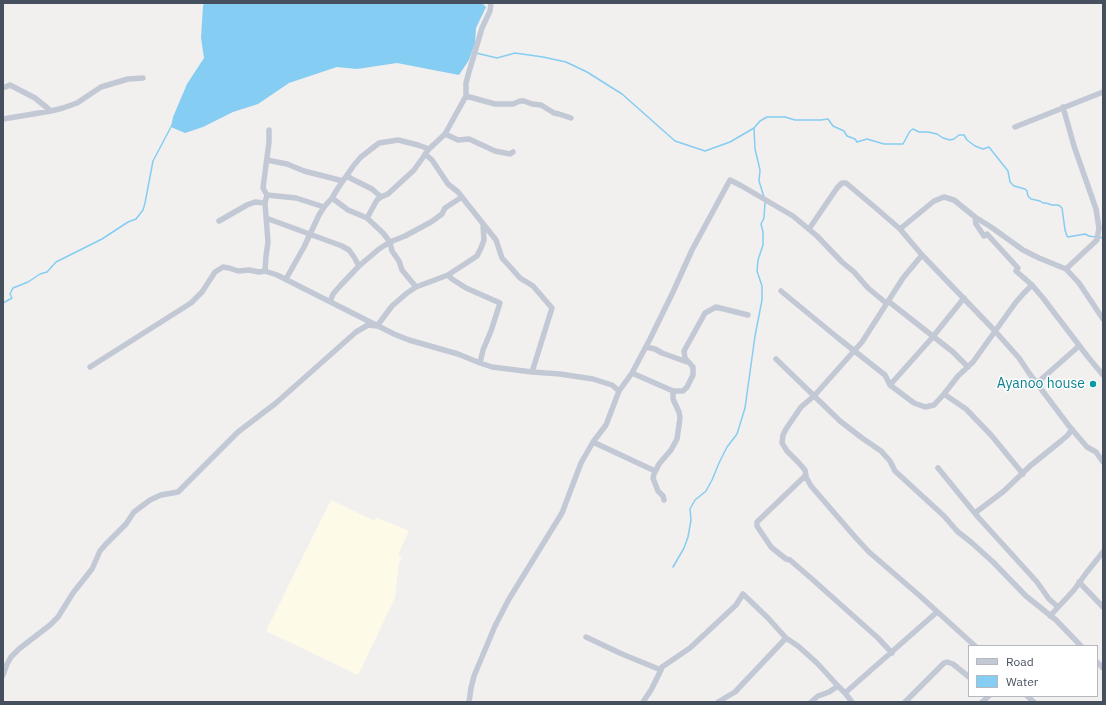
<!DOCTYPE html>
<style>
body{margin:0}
#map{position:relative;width:1106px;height:705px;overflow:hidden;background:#f2efef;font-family:"IBM Plex Sans",sans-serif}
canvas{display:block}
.frame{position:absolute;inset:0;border:4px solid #464f5e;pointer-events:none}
.legend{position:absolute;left:968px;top:645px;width:130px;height:52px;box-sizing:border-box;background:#fff;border:1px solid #b5b9bf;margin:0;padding:5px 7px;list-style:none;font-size:12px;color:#464f5e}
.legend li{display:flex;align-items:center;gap:8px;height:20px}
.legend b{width:20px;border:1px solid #b5b9bf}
</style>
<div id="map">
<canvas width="1106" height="705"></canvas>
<div class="frame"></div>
<ul class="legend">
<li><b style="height:5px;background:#c2c9d5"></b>Road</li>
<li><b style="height:11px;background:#85cdf2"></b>Water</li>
</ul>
</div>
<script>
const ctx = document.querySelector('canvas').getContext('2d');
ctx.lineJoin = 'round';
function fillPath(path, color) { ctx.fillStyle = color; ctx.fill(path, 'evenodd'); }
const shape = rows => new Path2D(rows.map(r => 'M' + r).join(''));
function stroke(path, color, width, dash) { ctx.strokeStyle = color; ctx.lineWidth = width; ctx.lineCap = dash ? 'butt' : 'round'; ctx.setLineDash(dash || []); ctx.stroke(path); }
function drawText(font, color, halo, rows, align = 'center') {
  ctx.font = font + ' "IBM Plex Sans",sans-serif'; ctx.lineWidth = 3; ctx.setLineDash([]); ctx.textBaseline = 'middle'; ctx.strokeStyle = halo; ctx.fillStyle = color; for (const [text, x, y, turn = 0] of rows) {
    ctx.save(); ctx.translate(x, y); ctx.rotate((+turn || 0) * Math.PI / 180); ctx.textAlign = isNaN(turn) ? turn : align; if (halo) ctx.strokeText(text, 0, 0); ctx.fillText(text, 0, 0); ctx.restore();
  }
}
const commercial = shape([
 [331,500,375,521,376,517,409,531,398,555,402,558,399,562,395,598,358,675,266,631]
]);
const water = shape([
 [204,3,463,3,465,4,466,3,482,3,486,7,476,28,475,43,469,60,459,75,397,63,357,69,337,67,289,83,258,104,233,112,203,127,185,133,171,127,173,117,187,84,204,58,201,38,203,6]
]);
const stream = shape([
 [476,53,497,58,515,53,543,57,566,62,587,72,622,94,675,141,705,151,730,142,754,128,760,121,767,117,785,117,795,120,821,120,828,119,833,126,844,131,847,136,855,139,857,142,867,139,884,144,903,144,910,131,913,129,919,132,928,132,937,134,943,138,950,140,954,139,959,135,964,135,967,140,975,146,983,149,989,147,1008,171,1010,182,1014,186,1025,189,1027,191,1028,196,1031,199,1040,201,1043,203,1046,203,1052,205,1057,205,1060,206,1062,208,1065,230,1067,236,1068,237,1085,234,1089,236,1095,237],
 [754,128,755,149,760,170,759,181,764,197],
 [1099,237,1103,238],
 [3,303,12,298,10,294,13,288,28,282,40,274,47,272,56,262,102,239,128,222,136,219,143,210,145,203,153,161,172,125],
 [673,567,684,548,688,537,691,520,690,509,695,500,706,491,712,480,719,463,727,447,737,434,745,408,755,336,762,300,762,286,757,271,758,260,763,245,763,232,761,224,764,218,765,202]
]);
const minor = shape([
 [3,88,10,85,35,98,51,111,63,108,77,103,101,87,128,79,143,78],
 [466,96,495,104,513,104,520,101,524,101,532,104,541,105,554,113,559,114,571,118],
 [1063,107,1074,146,1096,209,1099,228,1097,240,1066,269],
 [3,119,51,111],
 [1015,127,1103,92],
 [445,134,458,140,469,139,495,151,510,154,513,152],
 [425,154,432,160,448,184,458,192,465,201,496,240,502,258,513,270,520,278,533,286,552,308,532,372],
 [267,160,287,164,304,171,343,181],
 [347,175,350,178,372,189,381,197],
 [267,195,296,198,324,207],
 [332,198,348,210,367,218,383,233,390,242,392,251,399,261,402,270,416,287],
 [975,217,976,224,984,236,987,234,1018,268,1016,271,1032,285,1043,298,1088,357,1103,375],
 [266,218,342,246,349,250,354,257,359,266],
 [367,218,377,200,381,197,388,194,414,170,429,149,445,134,466,96,466,83,469,72,482,28,490,11,491,3],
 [219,221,247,205,255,202,265,203],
 [809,229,837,188,842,183,846,183,877,209,900,229,922,255,995,331,1019,358,1029,373,1069,426,1087,447,1096,452,1103,462],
 [900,229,934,201,944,197,954,200,975,217,991,227,1023,250,1039,258,1066,269,1079,283,1103,319],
 [922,255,903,278,862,342,814,396,801,407,786,429,783,435,782,443,787,451,798,462,805,470,806,477,811,486,856,538,869,552,920,596,975,646],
 [265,271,266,256,268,242,265,203,267,195,263,188,269,142,269,130],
 [448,275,452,279,466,288,500,303,491,331,483,350,480,363],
 [286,279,304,247,319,215,324,207,332,198,338,188,354,165,361,157,379,143,398,140,418,145,429,149],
 [781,291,838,338,885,375,890,385,914,403,925,407,934,405,944,394,958,376,973,362,1016,302,1024,293,1032,285],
 [888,301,953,352,968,367],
 [330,302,333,294,340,286,359,266,379,249,390,242,405,236,431,222,442,214,445,208,462,197],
 [646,347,655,349,662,353,687,362],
 [776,359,840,421,862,438,881,451,890,461,895,471,944,516,957,531,972,543,993,562,1026,596,1056,620,1081,646],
 [90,367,191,303,202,292,215,272,223,267,229,268,238,271,249,270,259,272,265,271,277,275,394,334,409,340,458,354,480,363,492,367,532,372,560,374,593,379,612,385,619,391],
 [632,373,673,391,683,391,687,387,693,375,693,367,685,358,684,351,705,313,716,307,748,315],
 [1037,383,1079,346],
 [890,385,931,339,964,298],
 [944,394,966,409,991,435,1023,474],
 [593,442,655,471],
 [938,468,978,517,1037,582,1049,599,1058,607],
 [806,475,757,522,757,526,771,547,786,559,790,560,812,579,878,638,892,653],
 [664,500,663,496,658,491,653,478,654,474,659,464,671,450,677,439,680,418,679,412,673,399,673,391],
 [975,513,1004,491,1030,466,1061,441,1068,435,1072,429],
 [1079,582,1103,607],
 [1050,616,1074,590,1087,572,1103,552],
 [586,637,622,654,661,670],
 [1097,662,1103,668],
 [3,675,7,664,11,657,19,649,50,625,58,617,73,593,92,569,100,551,106,544,126,524,134,512,150,500,161,495,178,492,238,432,276,403,356,332,368,325,377,326,392,306,407,293,416,287,448,275,477,256,481,248,484,240,483,224],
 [845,693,937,612],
 [1027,696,1034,702],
 [469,702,471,688,474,676,495,626,509,599,562,513,581,463,593,442,606,425,619,391,632,373,650,339,673,292,692,250,730,180,740,185,793,216,817,236,842,262,854,272,868,288,886,303],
 [643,702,651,690,661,670,662,667,690,648,736,605,743,594,768,618,786,638,798,646,817,663,838,686,845,693,852,702],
 [718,702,735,692,786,638],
 [811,702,818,696,829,692,838,686],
 [905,702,944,663,947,662,953,664,969,677],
 [982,702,989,696]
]);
const markers = [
 [1093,384,4,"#0f9aa8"]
];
const cultureNames = [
 ["Ayanoo house",1085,384]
];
fillPath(commercial, '#fdfae8');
fillPath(water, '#85cdf2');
stroke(stream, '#85cdf2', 1.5);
stroke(minor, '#c2c9d5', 5.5);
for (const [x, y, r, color] of markers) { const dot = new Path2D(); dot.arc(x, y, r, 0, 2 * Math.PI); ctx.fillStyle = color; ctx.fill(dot); stroke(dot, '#fff', 1.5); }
drawText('14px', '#0d838f', '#fff', cultureNames, 'right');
</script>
